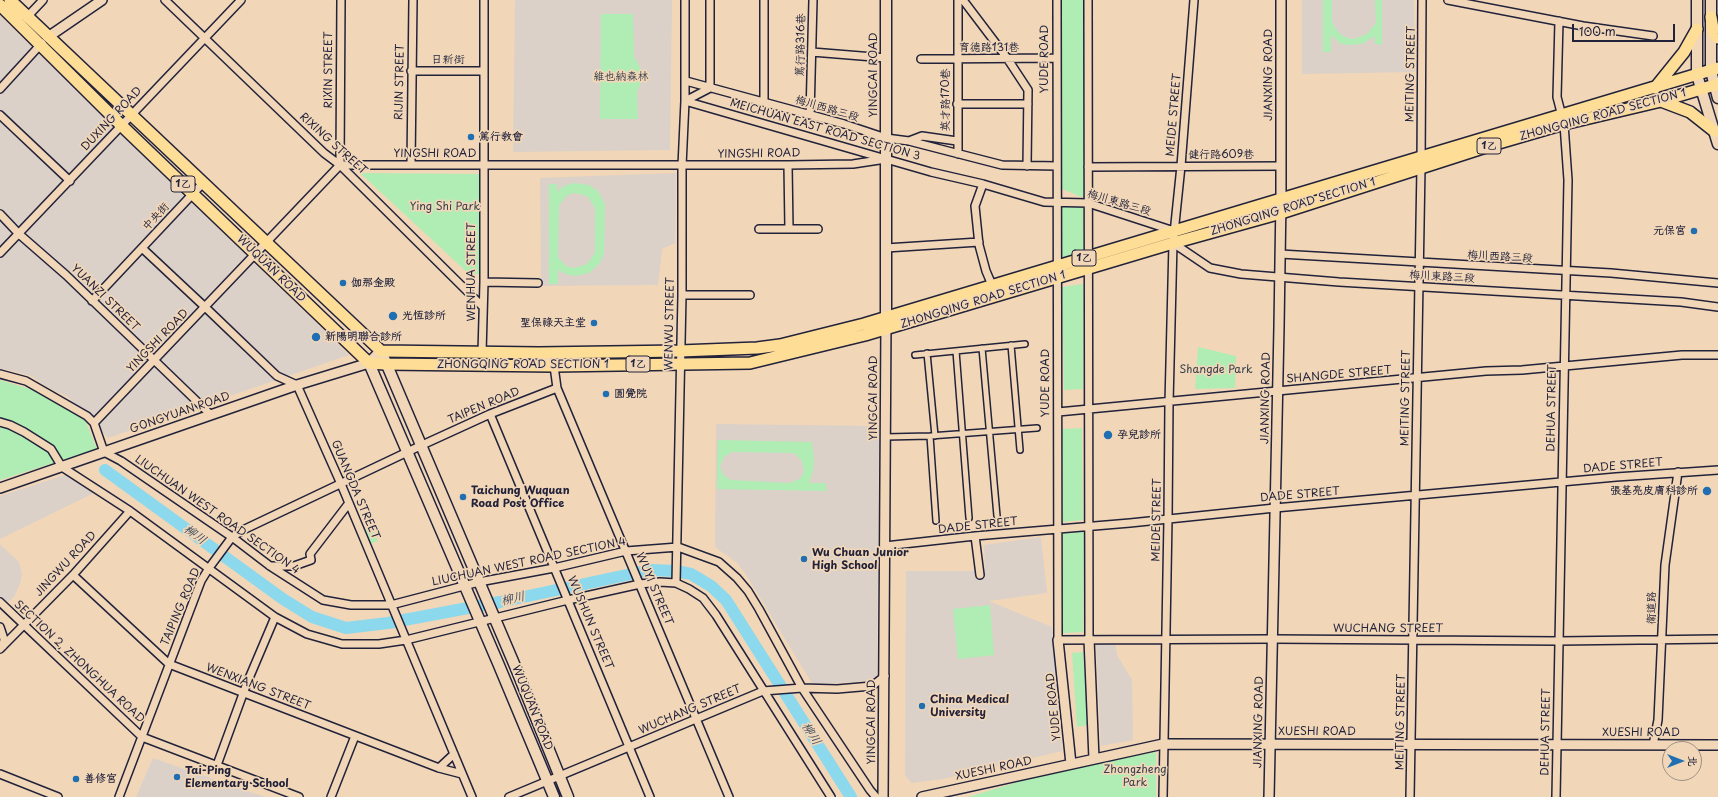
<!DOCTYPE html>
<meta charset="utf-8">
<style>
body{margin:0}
#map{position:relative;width:1718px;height:797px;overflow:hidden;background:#f1d7b8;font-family:"Playpen Sans","LXGW WenKai TC",sans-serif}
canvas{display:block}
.north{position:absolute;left:1662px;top:741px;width:40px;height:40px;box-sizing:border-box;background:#f1d7b8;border:1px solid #9e8f86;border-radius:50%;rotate:90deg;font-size:11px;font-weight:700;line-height:16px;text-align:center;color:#22223b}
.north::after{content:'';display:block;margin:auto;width:14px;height:18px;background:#1f6fb2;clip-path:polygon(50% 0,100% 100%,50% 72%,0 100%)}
.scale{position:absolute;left:1572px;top:24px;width:103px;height:18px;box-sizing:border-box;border:2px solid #22223b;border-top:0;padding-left:5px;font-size:12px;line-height:14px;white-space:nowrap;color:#22223b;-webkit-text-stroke:3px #f1d7b8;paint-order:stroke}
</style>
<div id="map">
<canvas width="1718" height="797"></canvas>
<div class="north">北</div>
<div class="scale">100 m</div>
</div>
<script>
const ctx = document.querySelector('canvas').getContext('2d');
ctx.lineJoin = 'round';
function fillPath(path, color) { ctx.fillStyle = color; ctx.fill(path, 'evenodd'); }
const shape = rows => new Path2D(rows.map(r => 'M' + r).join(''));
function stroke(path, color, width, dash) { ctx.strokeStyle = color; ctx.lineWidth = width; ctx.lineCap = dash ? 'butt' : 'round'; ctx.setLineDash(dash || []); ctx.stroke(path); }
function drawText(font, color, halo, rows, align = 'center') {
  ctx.font = font + ' "Playpen Sans","LXGW WenKai TC",sans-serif'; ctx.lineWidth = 3.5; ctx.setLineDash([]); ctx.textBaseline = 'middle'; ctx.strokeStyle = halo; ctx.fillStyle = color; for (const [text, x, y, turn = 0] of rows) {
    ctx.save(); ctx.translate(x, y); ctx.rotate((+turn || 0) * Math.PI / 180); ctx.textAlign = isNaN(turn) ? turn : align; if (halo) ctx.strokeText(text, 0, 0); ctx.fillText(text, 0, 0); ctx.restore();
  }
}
const built = shape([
 [515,0,672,0,670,150,513,152],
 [1302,0,1414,0,1415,72,1302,74],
 [0,16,349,355,108,438,67,396,52,390,31,376,13,371,0,369],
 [676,173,675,243,662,249,658,285,541,286,540,178],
 [716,424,879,426,877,680,813,685,745,573,737,563,715,547],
 [65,475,94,493,0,539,0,496],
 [1041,537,1047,593,989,601,1052,627,1062,751,943,779,911,783,905,775,906,571,985,571,984,545],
 [0,544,19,562,22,573,21,581,14,597,0,609],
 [1115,643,1117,655,1132,680,1133,740,1101,746,1096,645],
 [153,758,265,797,136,797]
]);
const green = shape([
 [1060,0,1085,0,1084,198,1062,189],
 [1323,0,1332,0,1332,21,1335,28,1341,35,1348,38,1354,39,1367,34,1376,23,1375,0,1382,0,1382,45,1375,44,1375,36,1362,44,1349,45,1341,44,1331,35,1331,52,1323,52],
 [601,14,633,14,634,56,644,75,637,92,638,119,600,119],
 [360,173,479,174,479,274,469,274],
 [574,183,589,185,598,191,603,200,605,205,604,254,600,263,589,273,575,276,566,274,558,270,558,284,549,284,549,184,557,184,557,192,564,186],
 [573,193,581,194,588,197,595,208,595,253,587,264,574,268,566,266,558,257,559,206,566,196],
 [1062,207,1083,207,1084,253,1062,259],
 [1083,284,1083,389,1064,390,1062,287],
 [1198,347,1236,356,1235,388,1195,389],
 [0,380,33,390,85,420,97,449,0,480],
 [1082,428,1083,520,1063,522,1062,429],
 [718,440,812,442,814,461,813,471,809,483,826,483,826,491,717,489],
 [732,452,794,453,802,461,804,472,800,479,789,483,731,480,723,475,720,466,724,457],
 [372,526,378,541,367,545,361,531],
 [1084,531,1083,632,1063,633,1063,533],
 [990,605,994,655,958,659,953,609],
 [1083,652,1088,725,1077,727,1072,653],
 [1156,752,1156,797,968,797,1044,774]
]);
const river = shape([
 [105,470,283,599,312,617,346,628,388,623,500,602,650,570,676,571,691,574,711,586,726,600,851,797]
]);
const pedestrian = shape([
 [1011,345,1020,450],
 [982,348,997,516],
 [956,351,969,518],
 [927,353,935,436],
 [915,355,1025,344],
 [930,436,936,521],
 [885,437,930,436,1037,428]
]);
const minor = shape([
 [165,0,324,153,340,165,483,307],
 [685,0,685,101,931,172,983,184,1044,202,1088,203,1174,231],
 [963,0,1007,58,1028,90,1027,166],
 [1057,0,1058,640,1273,639,1559,641,1718,639],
 [1088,0,1089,639],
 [1448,0,1583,26,1653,36],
 [27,17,43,0],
 [812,52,886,58],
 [921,59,1057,58],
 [411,71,484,71],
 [686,81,844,124,886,138,909,141,1002,165,1057,166],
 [710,88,710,0],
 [0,89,42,43],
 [764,102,764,0],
 [957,104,1028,104],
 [0,115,70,181],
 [810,115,813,0],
 [909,141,922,136,957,141],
 [958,154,958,0],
 [340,165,341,0],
 [411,165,413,0],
 [788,165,789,229],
 [1088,167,1281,166],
 [983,184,975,206,979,245,986,271,992,285],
 [0,214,19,234,66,275,211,415],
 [759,229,818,229],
 [1173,243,1210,268,1241,274,1339,282,1681,302,1718,307],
 [142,248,205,307,277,376,297,385,341,484,472,797],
 [886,248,979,242],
 [0,253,241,0],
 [1280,254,1611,273,1718,283],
 [484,282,538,283],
 [682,295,750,295],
 [92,301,203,183],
 [482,353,484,282,484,0],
 [539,353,554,366,557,388,729,797],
 [0,374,26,381,87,416,94,423,104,452,121,461,232,537,270,566,323,600,351,605,391,605,479,582,554,568,626,551,678,547,719,562,737,578,748,591,759,609,802,688,870,790,876,797],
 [1058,412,1486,371,1522,370,1682,355,1718,355],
 [490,414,650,797],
 [0,422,10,425,24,432,51,449,62,467,130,511,275,617,307,634,342,644,379,644,406,640,568,600,640,584,660,582,676,583,689,589,703,598,716,615,831,797],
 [94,423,340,165,788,165,853,164,886,159],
 [975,536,980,575],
 [885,546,975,536,1130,523,1275,508,1616,477,1718,470],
 [270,566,294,566,311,560,310,554,349,503],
 [73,575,169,664,439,768,462,774],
 [676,583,682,295,682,166,685,101,710,88],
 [0,602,142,737,299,797],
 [0,627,4,639,3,646],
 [0,649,73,575,130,511],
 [1653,745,1658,720,1665,565,1678,472],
 [217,765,247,683,275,617],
 [439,768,454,754],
 [0,774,58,797],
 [119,797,201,581,209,568,232,537,243,530,420,446,490,414,557,388],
 [331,797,355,736],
 [509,797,763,691,802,688,837,689,872,686,885,676],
 [1163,797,1168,519,1169,403,1173,243,1181,166,1194,0],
 [1410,797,1421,167,1422,0],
 [1556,797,1568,180,1564,124,1557,97,1559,21]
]);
const tertiary = shape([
 [48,37,102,0],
 [0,488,297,385,369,363],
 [1089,639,1094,759],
 [1058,640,1071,764],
 [883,797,886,322],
 [922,797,1163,744,1718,745],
 [1269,797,1279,327,1281,198,1281,0]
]);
const secondary = shape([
 [886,0,886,317],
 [1697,0,1697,75,1718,144],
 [1711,0,1711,71,1718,98],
 [554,797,498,663,369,363,381,351,515,666,568,797]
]);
const primary = shape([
 [10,0,381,351,539,353,680,351,757,348,780,345,864,324,1718,68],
 [0,5,122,126,369,363,385,364,554,366,750,363,865,335,1173,243,1281,213,1492,145,1564,124,1661,101,1718,84],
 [1711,17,1714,34,1718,38],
 [1655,88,1684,52,1697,29],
 [1661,101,1690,112,1714,131]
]);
const markers = [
 [471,137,4,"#1f6fb2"],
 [1694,231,4,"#1f6fb2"],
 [343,283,4,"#1f6fb2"],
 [393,316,5,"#1f6fb2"],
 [594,323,4,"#1f6fb2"],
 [316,337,5,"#1f6fb2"],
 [606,394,4,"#1f6fb2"],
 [1108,435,5,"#1f6fb2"],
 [1707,491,5,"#1f6fb2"],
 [463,497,4,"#1f6fb2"],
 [804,559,4,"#1f6fb2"],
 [922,706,4,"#1f6fb2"],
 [177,777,4,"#1f6fb2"],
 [76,779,4,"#1f6fb2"]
];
const shields = [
 [1489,146,24],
 [183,184,24],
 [1084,258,24],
 [638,364,24]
];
const shieldNames = [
 ["1乙",1489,146],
 ["1乙",183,184],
 ["1乙",1084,258],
 ["1乙",638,364]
];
const streetNames = [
 ["篤行路316巷",801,45,-89],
 ["育德路131巷",989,48],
 ["YUDE ROAD",1045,59,-90],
 ["日新街",448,60],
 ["RIXIN STREET",329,70,-90],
 ["MEITING STREET",1411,74,-89],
 ["YINGCAI ROAD",874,75,-90],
 ["JIANXING ROAD",1269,75,-90],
 ["RIJIN STREET",400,82,-89],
 ["英才路170巷",946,100,-90],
 ["梅川西路三段",827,109,16],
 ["MEIDE STREET",1174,115,-85],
 ["ZHONGQING ROAD SECTION 1",1603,115,-15],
 ["DUXING ROAD",112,119,-47],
 ["MEICHUAN EAST ROAD SECTION 3",825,130,16],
 ["RIXING STREET",333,144,42],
 ["YINGSHI ROAD",435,154],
 ["YINGSHI ROAD",759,154,-1],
 ["健行路609巷",1221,155],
 ["梅川東路三段",1119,203,16],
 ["ZHONGQING ROAD SECTION 1",1293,207,-17],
 ["中央街",156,217,-47],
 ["梅川西路三段",1500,257,3],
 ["WUQUAN ROAD",271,269,44],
 ["WENHUA STREET",472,272,-90],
 ["梅川東路三段",1442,277,3],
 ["YUANZI STREET",105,298,44],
 ["ZHONGQING ROAD SECTION 1",983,300,-17],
 ["WENWU STREET",670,324,-89],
 ["YINGSHI ROAD",158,341,-46],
 ["ZHONGQING ROAD SECTION 1",523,365],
 ["SHANGDE STREET",1339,375,-5],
 ["YUDE ROAD",1046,383,-90],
 ["YINGCAI ROAD",874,398,-90],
 ["JIANXING ROAD",1266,398,-89],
 ["MEITING STREET",1406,398,-89],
 ["TAIPEN ROAD",484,406,-23],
 ["DEHUA STREET",1552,408,-89],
 ["GONGYUAN ROAD",180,413,-19],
 ["DADE STREET",1623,466,-5],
 ["GUANGDA STREET",355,490,67],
 ["DADE STREET",1300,495,-5],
 ["LIUCHUAN WEST ROAD SECTION 4",217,515,35],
 ["MEIDE STREET",1157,520,-89],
 ["DADE STREET",978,526,-6],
 ["LIUCHUAN WEST ROAD SECTION 4",529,562,-12],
 ["JINGWU ROAD",66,564,-47],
 ["WUYI STREET",654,589,67],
 ["TAIPING ROAD",181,607,-67],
 ["衛道路",1652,608,-89],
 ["WUSHUN STREET",590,623,67],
 ["WUCHANG STREET",1388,629],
 ["SECTION 2, ZHONGHUA ROAD",79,662,43],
 ["WENXIANG STREET",258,687,21],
 ["YUDE ROAD",1054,707,-96],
 ["WUQUAN ROAD",532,708,68],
 ["WUCHANG STREET",690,710,-23],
 ["YINGCAI ROAD",872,722,-90],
 ["JIANXING ROAD",1259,722,-89],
 ["MEITING STREET",1401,722,-89],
 ["XUESHI ROAD",1317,732],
 ["DEHUA STREET",1546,732,-89],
 ["XUESHI ROAD",1641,733],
 ["XUESHI ROAD",994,769,-12]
];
const parkNames = [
 ["維也納森林",621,77],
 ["Ying Shi Park",445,207],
 ["Shangde Park",1216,370],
 ["Zhongzheng",1135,770],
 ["Park",1135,783]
];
const poiNames = [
 ["篤行教會",479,137],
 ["元保宮",1686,231,"right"],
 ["伽那金殿",351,283],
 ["光恆診所",402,316],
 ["聖保祿天主堂",586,323,"right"],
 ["新陽明聯合診所",325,337],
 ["圓覺院",614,394],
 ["孕兒診所",1117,435],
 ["Taichung Wuquan",471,491],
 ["Road Post Office",471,504],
 ["張基亮皮膚科診所",1698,491,"right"],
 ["Wu Chuan Junior",812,553],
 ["High School",812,566],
 ["China Medical",930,700],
 ["University",930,713],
 ["Tai-Ping",185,771],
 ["Elementary School",185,784],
 ["善修宮",84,779]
];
const waterNames = [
 ["柳川",195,535,36],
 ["柳川",513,599,-12],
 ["柳川",811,734,58]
];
fillPath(built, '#dbd1c8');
fillPath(green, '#afedb4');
stroke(river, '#8cd8ec', 12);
stroke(pedestrian, '#22223b', 8);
stroke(minor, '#22223b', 10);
stroke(tertiary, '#22223b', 12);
stroke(secondary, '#22223b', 13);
stroke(primary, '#22223b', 14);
stroke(pedestrian, '#f1d7b8', 5);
stroke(minor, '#f1d7b8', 7);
stroke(tertiary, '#f1d7b8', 9);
stroke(secondary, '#f1d7b8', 10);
stroke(primary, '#fedd96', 11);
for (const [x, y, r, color] of markers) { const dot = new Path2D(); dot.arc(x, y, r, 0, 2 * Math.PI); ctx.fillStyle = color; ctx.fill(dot); stroke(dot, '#f1d7b8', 1.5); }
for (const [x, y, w] of shields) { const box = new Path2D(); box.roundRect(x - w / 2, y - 8, w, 16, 3); ctx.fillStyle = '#f1d7b8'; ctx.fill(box); stroke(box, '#22223b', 1); }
drawText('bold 10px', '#22223b', null, shieldNames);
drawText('11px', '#22223b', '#f1d7b8', streetNames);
drawText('11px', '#37404d', '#f1d7b8', parkNames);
drawText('bold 11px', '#22223b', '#f1d7b8', poiNames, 'left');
drawText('italic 12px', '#37465e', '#f1d7b8', waterNames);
</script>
